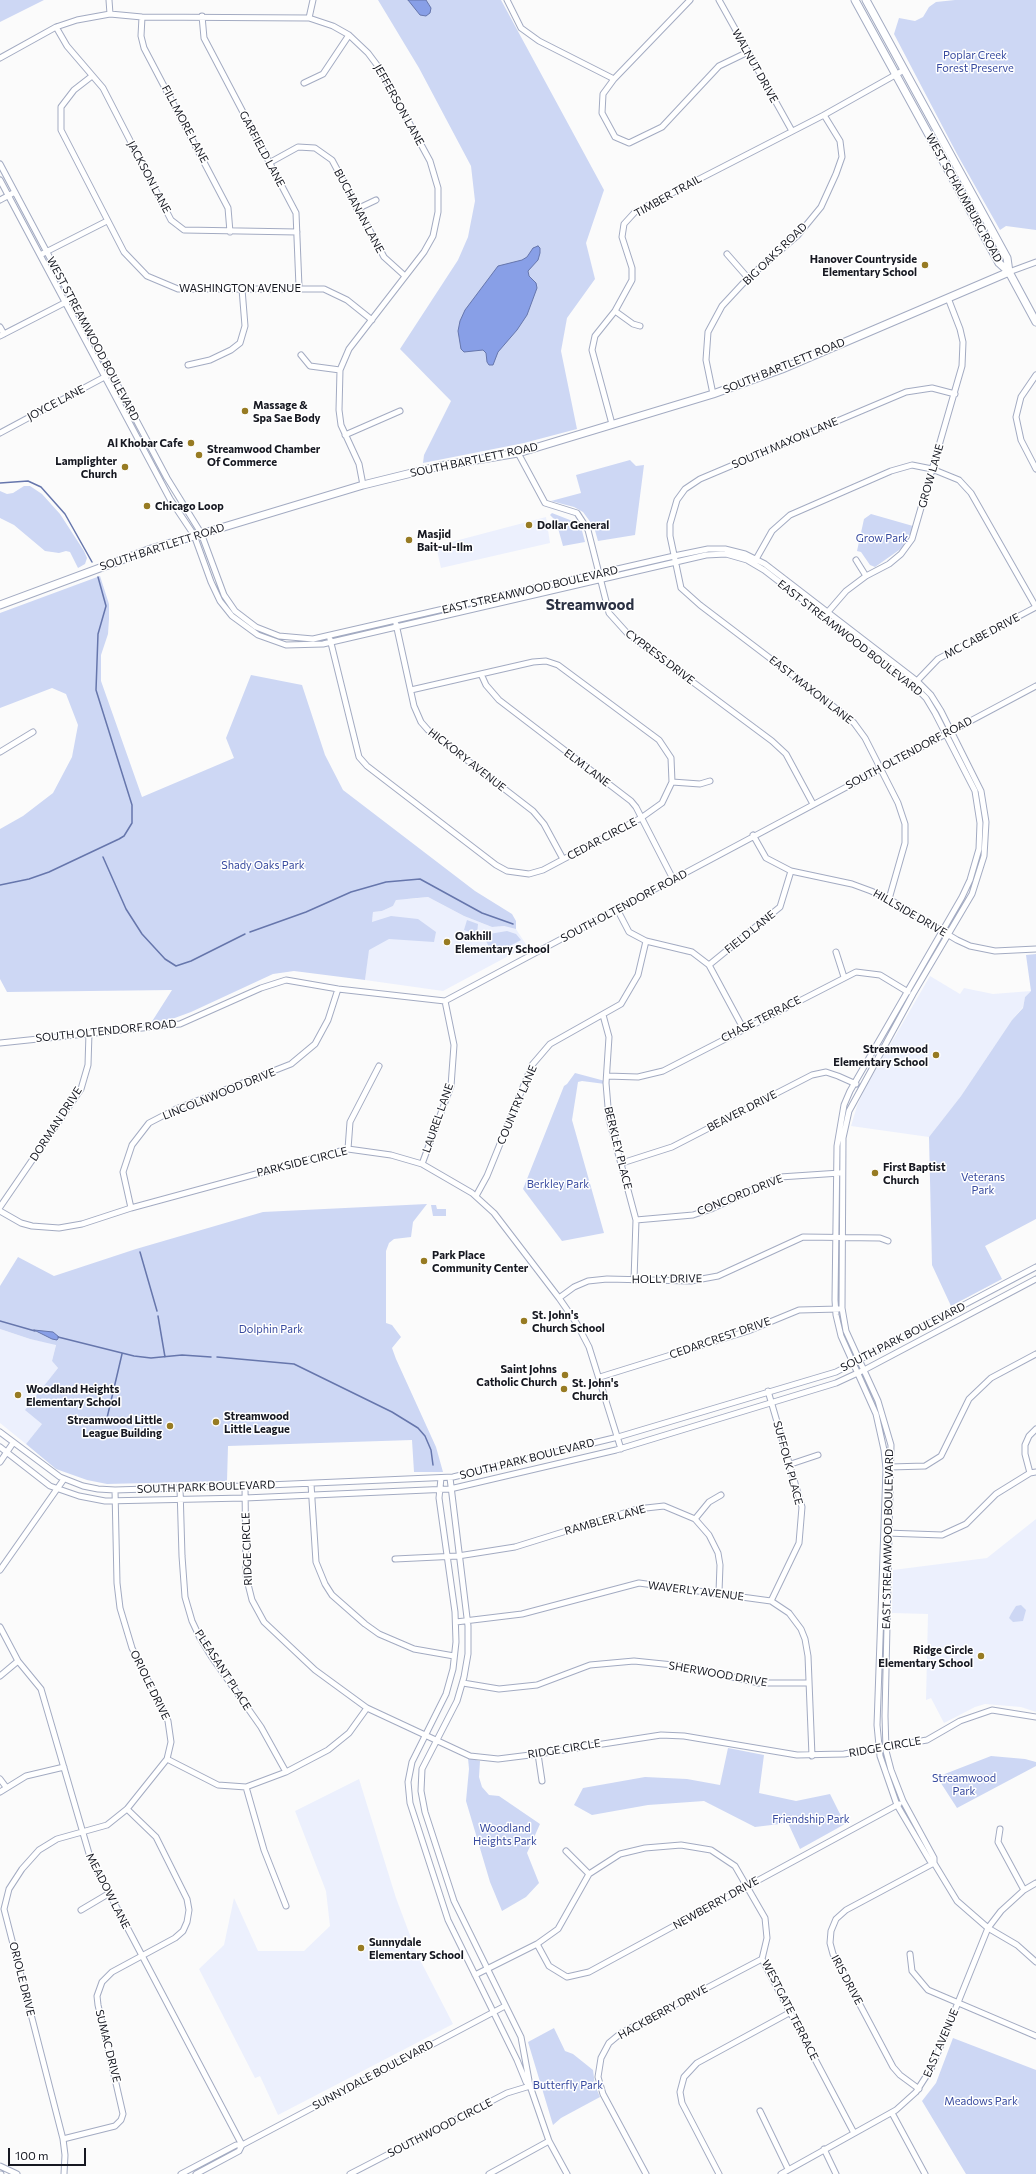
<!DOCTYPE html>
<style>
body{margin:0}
#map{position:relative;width:1036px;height:2174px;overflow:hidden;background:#fbfbfb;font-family:Commissioner,sans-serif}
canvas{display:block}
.scale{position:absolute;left:8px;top:2148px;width:78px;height:18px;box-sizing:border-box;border:2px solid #161821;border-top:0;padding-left:5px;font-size:12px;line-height:14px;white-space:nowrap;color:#161821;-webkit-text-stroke:3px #fff;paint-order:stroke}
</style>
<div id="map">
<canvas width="1036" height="2174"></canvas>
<div class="scale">100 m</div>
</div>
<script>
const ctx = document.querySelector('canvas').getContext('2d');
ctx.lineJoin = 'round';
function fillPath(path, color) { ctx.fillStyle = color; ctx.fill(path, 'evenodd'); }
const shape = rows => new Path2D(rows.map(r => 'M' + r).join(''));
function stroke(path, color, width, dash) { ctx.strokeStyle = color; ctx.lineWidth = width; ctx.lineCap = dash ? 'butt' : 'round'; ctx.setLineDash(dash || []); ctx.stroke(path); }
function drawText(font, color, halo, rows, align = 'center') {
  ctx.font = font + ' Commissioner,sans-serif'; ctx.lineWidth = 3; ctx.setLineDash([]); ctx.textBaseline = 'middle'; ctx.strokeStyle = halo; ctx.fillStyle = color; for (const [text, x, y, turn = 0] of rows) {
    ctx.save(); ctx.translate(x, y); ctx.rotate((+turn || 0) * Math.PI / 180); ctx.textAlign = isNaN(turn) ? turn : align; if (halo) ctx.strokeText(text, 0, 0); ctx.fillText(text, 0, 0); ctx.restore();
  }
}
const built = shape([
 [546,517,550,543,441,568,436,546],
 [428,897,464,916,492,927,504,926,516,929,527,946,443,991,365,980,373,912,382,911,393,906,397,898,411,899],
 [930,976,960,994,964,988,993,994,1031,991,1025,997,1023,1007,1012,1020,961,1096,929,1137,851,1126,857,1106,864,1090],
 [0,1329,30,1339,56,1344,52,1361,58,1368,48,1381,42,1424,26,1444,0,1423],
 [1036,1519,1036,1712,1021,1707,985,1704,975,1707,944,1723,931,1698,926,1700,928,1614,892,1613,893,1570,987,1558],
 [359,1779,396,1898,417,1954,453,2024,278,2115,260,2076,255,2078,199,1969,224,1945,234,1898,258,1951,304,1951,330,1926,326,1891,295,1811]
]);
const green = shape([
 [0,0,44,0,0,22],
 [378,0,501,0,604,190,586,243,595,279,567,318,561,351,577,429,524,443,423,463,424,455,451,401,400,349,458,260,468,237,475,201,471,166,419,68],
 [955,0,1036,0,1036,230,1006,226,1000,230,957,154,894,34,899,18,915,21,923,17,929,7,936,2],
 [630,460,636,466,644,465,635,535,598,541,594,527,583,512,574,507,551,501,581,493,576,475],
 [24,486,30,486,42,494,60,514,84,551,87,558,85,564,78,568,70,552,66,551,59,553,45,551,14,525,0,518,0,491,7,494,13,493],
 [552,513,575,522,581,527,585,542,563,546,556,521,550,515],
 [871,514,913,526,911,535,902,548,875,567,870,565,861,552,857,551,864,519],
 [100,576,109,604,109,619,108,634,101,655,101,681,142,797,234,758,226,738,251,675,302,685,325,755,343,790,475,891,512,914,516,921,516,929,504,926,492,927,464,916,428,897,396,900,393,906,382,911,373,912,372,922,391,916,418,919,436,932,434,942,389,939,369,950,365,980,294,971,273,974,191,1012,172,1019,151,1023,172,990,7,992,0,979,0,829,23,816,53,793,72,757,78,725,66,694,52,688,0,708,0,613],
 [467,920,478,924,477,934,464,930],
 [507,931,516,934,521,940,493,955,483,935],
 [1036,954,1036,1219,985,1246,1002,1279,951,1306,932,1265,929,1137,961,1096,1012,1020,1023,1008,1025,997,1031,991,1026,955],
 [575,1073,605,1081,605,1084,582,1081,578,1082,572,1120,604,1233,562,1241,523,1189,564,1086,567,1084],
 [427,1204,413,1222,411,1237,394,1239,389,1243,386,1251,386,1323,392,1325,401,1337,392,1348,396,1359,436,1447,443,1472,414,1472,412,1440,228,1446,227,1481,107,1484,87,1480,56,1469,26,1444,42,1424,25,1410,58,1368,52,1361,56,1345,30,1339,0,1329,0,1286,18,1257,54,1276,136,1249,263,1212],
 [431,1205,436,1205,437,1209,446,1209,446,1216,433,1216],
 [1021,1605,1026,1610,1023,1621,1013,1622,1009,1618,1011,1614,1016,1606],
 [728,1748,764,1755,759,1793,796,1801,830,1794,845,1824,800,1849,788,1823,755,1827,704,1801,648,1805,592,1815,574,1805,583,1788,645,1777,687,1779,720,1785],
 [991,1756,1025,1759,1036,1762,1036,1766,957,1808,937,1777],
 [468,1758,480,1761,479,1777,482,1787,489,1795,499,1796,540,1824,527,1853,539,1883,526,1897,502,1911,490,1882,466,1801,469,1769],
 [554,2028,565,2051,573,2054,593,2070,595,2085,600,2097,561,2118,553,2125,528,2042],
 [953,2038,1036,2070,1036,2174,966,2174,922,2101,936,2083]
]);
const water = shape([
 [408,0,426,0,431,8,430,13,426,16,420,15,408,0],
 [538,246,540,248,540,253,538,260,528,271,529,276,536,283,537,288,527,315,517,330,498,352,493,365,489,365,487,362,486,353,483,350,464,352,461,349,458,331,460,321,465,310,498,266,522,260,527,257,533,248,538,246],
 [34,1330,53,1332,59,1337,57,1340,52,1339,34,1330]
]);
const stream = shape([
 [0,483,28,481,41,487,65,514,92,562],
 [103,857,126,909,142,934,165,959,176,966,191,961,245,934],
 [0,885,29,879,49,872,119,839,124,836,132,823,132,805,96,690,98,634,106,606,98,577],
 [250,932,306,912,351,892,386,882,420,879,482,913,513,924],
 [140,1252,157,1311],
 [158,1316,165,1357],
 [0,1321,35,1331],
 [58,1337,134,1356,151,1358,182,1355,211,1357],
 [217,1357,294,1364,392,1412,418,1428,425,1436,431,1450,433,1465],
 [107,1418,122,1354]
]);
const minor = shape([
 [109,0,110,14],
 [507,0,521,28,539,41,614,79],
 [690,0,614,79,603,94,602,113,615,137,629,143,662,127,719,66,748,52],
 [719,0,792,131],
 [202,16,204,38,296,213,299,287],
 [142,17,141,36,144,48,228,208,230,232],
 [309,18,313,0],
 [56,27,67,46,103,88,171,220,184,230,297,232],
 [0,58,56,27,77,20,110,14,142,17,309,18,333,26,349,35,368,53,380,69,430,161,438,188,438,212,433,236,424,252,349,349,340,370,339,410,341,425,359,464,363,485],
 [92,76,74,90,61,107,61,130,124,252,147,276,178,289,324,289,347,300,372,320],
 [304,83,323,74,349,35],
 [269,163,298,147,315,148,332,160,384,257,405,276],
 [0,164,167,478,201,533,224,595,235,611,256,627,279,636,313,639,674,556,708,549,725,549,745,554,765,564,917,681,931,695,941,711,981,791,986,822,984,856,972,894,913,994,849,1111,843,1138,842,1308,846,1331,878,1401,891,1445,885,1716,886,1751,891,1770,903,1801,934,1858,934,1863,957,1901,988,1928,1017,1945,1036,1962],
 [0,180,170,499,194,535,211,582,220,601,232,616,258,635,286,645,323,644,706,555,726,554,747,560,764,570,912,684,926,698,935,713,975,791,980,823,979,849,970,880,962,897,850,1091,844,1105,837,1146,835,1300,836,1315,841,1336,876,1414,884,1450,886,1469,877,1725,880,1756,897,1805,930,1861,934,1863],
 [0,200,15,192],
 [357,209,376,200],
 [727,254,748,278],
 [40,255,107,221],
 [1009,272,1036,262],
 [615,311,633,324,640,326],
 [0,327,4,334],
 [0,336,72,299],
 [301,355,310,366,340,370],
 [188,365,210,360,231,350,240,343,245,326,242,289],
 [1036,375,1021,397,1016,417,1021,440,1036,469],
 [713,394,706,360,708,332,722,306,748,278,798,235,821,207,836,174,842,157,840,141,824,115],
 [612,424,592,350,595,336,615,311,632,280,632,268,622,237,624,224,635,212,824,115,904,70],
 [0,433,112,373],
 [345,435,400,411],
 [518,453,545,503,577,513,588,530,609,613,627,633,772,741,786,754,813,804],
 [856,560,866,576],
 [755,561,772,531,790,515,891,471,912,465,932,469,959,480,971,493,1036,607,938,659,915,683],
 [827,613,846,591,866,576,889,564,901,554,912,539,962,366,963,342,960,329,948,298],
 [396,624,414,706,421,722,428,730,533,811,544,824,563,859],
 [330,639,359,757,367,766,496,865,507,871,529,874,543,870,641,818,662,803,672,782,671,758,659,740,558,665,546,661,533,662,411,690],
 [481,674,486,685,499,700,631,801,636,807,673,879],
 [0,752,33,732],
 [672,782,700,784,710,781],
 [753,835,766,858,791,871,852,884,871,891,889,899,957,940,970,946,995,951,1036,949],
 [889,899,905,843,905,824,898,803,865,738,854,723,846,716,700,605,681,588,670,536,670,524,677,500,685,489,700,479,906,392,932,388,955,394],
 [617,909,629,932,646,941,692,952,709,965,743,1028],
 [836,952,844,977],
 [709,965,780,907,791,871],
 [603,1015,609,1037,606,1083,609,1119,636,1220,634,1280],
 [0,1043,180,1024,261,988,286,980,338,989,445,1001,1036,686],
 [607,1076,638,1077,663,1071,856,972,880,975,908,992],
 [348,1149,350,1122,379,1066],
 [622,1163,672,1147,812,1075,826,1072,838,1076,856,1084],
 [422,1164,451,1086,454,1045,445,1001],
 [476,1196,487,1176,532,1065,550,1044,621,1004,638,975,646,941],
 [0,1207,81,1089,88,1065,89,1033],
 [131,1208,123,1172,132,1145,149,1123,176,1109,291,1064,315,1044,328,1020,338,989],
 [0,1211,21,1223,32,1226,59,1228,82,1224,131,1208,348,1149,391,1155,422,1164,472,1193,494,1213,559,1298,577,1324,589,1347,621,1449],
 [636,1220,693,1215,711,1209,780,1177,840,1173],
 [559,1298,574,1287,588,1281,607,1279,691,1281,718,1276,803,1237,880,1238,888,1241],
 [600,1377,748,1331,799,1310,839,1309],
 [768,1391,802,1507,799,1543,771,1601],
 [0,1432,60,1477,83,1486,98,1489,115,1490,245,1486,453,1477,618,1437,836,1372,1036,1267],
 [0,1447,50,1486,79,1496,105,1501,245,1498,450,1489,616,1450,836,1383,864,1370,1036,1279],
 [0,1462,13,1443],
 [791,1464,818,1455],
 [890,1467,925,1466,941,1456,969,1399,991,1378,1036,1354],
 [1030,1473,1025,1454,1025,1445,1029,1436,1036,1429],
 [441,1478,439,1498,455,1612,456,1642,453,1669,446,1694,412,1762,408,1782,410,1803,448,1920,517,2060,526,2082,530,2086],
 [450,1478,468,1626,468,1654,464,1677,457,1701,422,1769,421,1791,425,1812,454,1901,521,2037,530,2086,549,2141,567,2174],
 [311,1484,316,1562,325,1584,332,1595,365,1624,379,1634,414,1649,454,1656],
 [245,1486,246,1576,252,1600,264,1622,315,1670,367,1708,470,1756,498,1759,538,1754,661,1735,684,1736,797,1755,844,1754,927,1740,960,1721,992,1710,1036,1717],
 [180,1488,182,1556,185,1597,192,1621,200,1638,211,1656,261,1727,286,1772],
 [695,1519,709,1502,721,1495],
 [886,1533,942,1535,966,1524,996,1494,1030,1473,1036,1472],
 [395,1559,458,1556,515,1547,637,1509,664,1506,695,1519,709,1535,718,1553,720,1565,719,1592],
 [0,1570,64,1479],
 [456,1622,522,1614,639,1583,771,1601,789,1613,801,1629,805,1639,808,1656,812,1756],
 [0,1627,18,1661,41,1689,90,1857,242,2145],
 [0,1676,18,1661],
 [463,1683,499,1689,537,1685,590,1665,634,1661,683,1666,759,1683,809,1683],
 [538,1754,542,1781],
 [167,1759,218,1785,246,1787,286,1772,328,1750,349,1733,367,1708],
 [0,1779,6,1787],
 [246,1787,264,1850,286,1906],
 [0,1792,26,1776,64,1767],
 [1000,1829,998,1842,1024,1890],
 [566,1851,589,1874],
 [81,1910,108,1894],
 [537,1944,549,1966,567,1977,589,1972,899,1804],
 [910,1954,912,1971,928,1990,1036,2036],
 [475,1975,537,1944,558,1929,589,1874,620,1854,645,1848,681,1845,711,1850,735,1866,765,1918,767,1938,762,1959,854,2133],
 [919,2089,900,2075,893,2067,833,1954,830,1943,831,1931,836,1919,846,1910,934,1863],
 [760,2111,788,2169],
 [892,2113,925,2174],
 [63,2139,115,2126,121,2120,123,2114,98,2005,97,1996,102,1982,112,1972,175,1938,183,1931,187,1922,189,1910,187,1899,156,1837,127,1809],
 [824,2149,836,2174],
 [0,2166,17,2174],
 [0,2174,1,2174],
 [64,2174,65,2155,63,2139,4,1909,9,1889,22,1869,39,1850,57,1839,107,1825,127,1809,167,1759,171,1742,168,1721,132,1648,120,1608,117,1583,115,1490],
 [181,2174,236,2145,242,2145,505,2006],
 [196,2174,239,2151,242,2145],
 [350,2174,507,2093,530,2086],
 [489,2174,549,2141],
 [646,2174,603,2094,598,2077,601,2058,609,2043,621,2033,762,1959],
 [719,2174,682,2103,680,2092,684,2077,697,2063,789,2013],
 [781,2174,896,2110,916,2092,932,2067,988,1928,1001,1911,1024,1890,1036,1883]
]);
const major = shape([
 [855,0,999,263,1009,272,1036,322],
 [866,0,1007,258,1009,272],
 [0,605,151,549,363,485,440,466,518,453,713,394,782,369,1009,272]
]);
const markers = [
 [925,265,4,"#977b23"],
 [245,411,4,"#977b23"],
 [191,443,4,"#977b23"],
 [199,455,4,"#977b23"],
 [125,467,4,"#977b23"],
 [147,506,4,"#977b23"],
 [529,525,4,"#977b23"],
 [409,540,4,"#977b23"],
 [447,942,4,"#977b23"],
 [936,1055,4,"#977b23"],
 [875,1173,4,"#977b23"],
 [424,1261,4,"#977b23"],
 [524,1321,4,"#977b23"],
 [565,1375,4,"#977b23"],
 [564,1389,4,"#977b23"],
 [18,1395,4,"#977b23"],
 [216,1422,4,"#977b23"],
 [170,1426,4,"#977b23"],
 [981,1656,4,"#977b23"],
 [361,1948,4,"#977b23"]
];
const parkNames = [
 ["Poplar Creek",975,55],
 ["Forest Preserve",975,68],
 ["Grow Park",882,538],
 ["Shady Oaks Park",263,865],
 ["Veterans",983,1177],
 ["Park",983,1190],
 ["Berkley Park",558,1184],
 ["Dolphin Park",271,1329],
 ["Streamwood",964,1778],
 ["Park",964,1791],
 ["Friendship Park",811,1819],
 ["Woodland",505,1828],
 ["Heights Park",505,1841],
 ["Butterfly Park",568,2085],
 ["Meadows Park",981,2101]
];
const streetNames = [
 ["WALNUT DRIVE",755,66,61],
 ["JEFFERSON LANE",399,105,61],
 ["FILLMORE LANE",185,124,62],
 ["GARFIELD LANE",262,149,62],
 ["JACKSON LANE",149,177,62],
 ["TIMBER TRAIL",668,196,-29],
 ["WEST SCHAUMBURG ROAD",964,198,61],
 ["BUCHANAN LANE",359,211,62],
 ["BIG OAKS ROAD",775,254,-44],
 ["WASHINGTON AVENUE",240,288],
 ["WEST STREAMWOOD BOULEVARD",93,339,62],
 ["SOUTH BARTLETT ROAD",784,366,-22],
 ["JOYCE LANE",56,403,-28],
 ["SOUTH MAXON LANE",785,443,-23],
 ["SOUTH BARTLETT ROAD",474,460,-12],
 ["GROW LANE",931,476,-74],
 ["SOUTH BARTLETT ROAD",162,547,-18],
 ["EAST STREAMWOOD BOULEVARD",530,590,-13],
 ["MC CABE DRIVE",982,636,-28],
 ["EAST STREAMWOOD BOULEVARD",850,638,38],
 ["CYPRESS DRIVE",660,657,37],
 ["EAST MAXON LANE",811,690,38],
 ["SOUTH OLTENDORF ROAD",909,753,-28],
 ["HICKORY AVENUE",467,760,38],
 ["ELM LANE",587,768,37],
 ["CEDAR CIRCLE",602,839,-28],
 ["SOUTH OLTENDORF ROAD",624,906,-28],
 ["HILLSIDE DRIVE",910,913,30],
 ["FIELD LANE",750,932,-39],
 ["CHASE TERRACE",761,1019,-27],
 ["SOUTH OLTENDORF ROAD",106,1031,-6],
 ["LINCOLNWOOD DRIVE",219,1094,-22],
 ["COUNTRY LANE",517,1105,-67],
 ["BEAVER DRIVE",742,1111,-27],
 ["LAUREL LANE",438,1118,-71],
 ["DORMAN DRIVE",56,1124,-57],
 ["BERKLEY PLACE",618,1148,76],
 ["PARKSIDE CIRCLE",302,1162,-14],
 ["CONCORD DRIVE",740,1195,-22],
 ["HOLLY DRIVE",667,1279,-1],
 ["SOUTH PARK BOULEVARD",903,1337,-27],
 ["CEDARCREST DRIVE",720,1338,-19],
 ["SOUTH PARK BOULEVARD",527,1459,-14],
 ["SUFFOLK PLACE",788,1463,75],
 ["SOUTH PARK BOULEVARD",206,1487,-2],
 ["RAMBLER LANE",605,1520,-16],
 ["EAST STREAMWOOD BOULEVARD",888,1539,-89],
 ["RIDGE CIRCLE",247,1549,-92],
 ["WAVERLY AVENUE",696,1591,7],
 ["PLEASANT PLACE",223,1670,57],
 ["SHERWOOD DRIVE",718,1674,10],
 ["ORIOLE DRIVE",150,1685,64],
 ["RIDGE CIRCLE",885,1747,-10],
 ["RIDGE CIRCLE",564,1749,-9],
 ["MEADOW LANE",108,1891,63],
 ["NEWBERRY DRIVE",716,1903,-29],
 ["ORIOLE DRIVE",22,1979,76],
 ["IRIS DRIVE",847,1980,62],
 ["WESTGATE TERRACE",790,2010,63],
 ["HACKBERRY DRIVE",663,2012,-29],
 ["EAST AVENUE",941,2043,-67],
 ["SUMAC DRIVE",108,2046,76],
 ["SUNNYDALE BOULEVARD",373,2075,-28],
 ["SOUTHWOOD CIRCLE",440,2128,-27]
];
const poiNames = [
 ["Hanover Countryside",917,259,"right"],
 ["Elementary School",917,272,"right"],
 ["Massage &",253,405],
 ["Spa Sae Body",253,418],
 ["Al Khobar Cafe",183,443,"right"],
 ["Streamwood Chamber",207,449],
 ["Of Commerce",207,462],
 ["Lamplighter",117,461,"right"],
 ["Church",117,474,"right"],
 ["Chicago Loop",155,506],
 ["Dollar General",537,525],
 ["Masjid",417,534],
 ["Bait-ul-Ilm",417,547],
 ["Oakhill",455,936],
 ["Elementary School",455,949],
 ["Streamwood",928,1049,"right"],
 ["Elementary School",928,1062,"right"],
 ["First Baptist",883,1167],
 ["Church",883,1180],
 ["Park Place",432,1255],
 ["Community Center",432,1268],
 ["St. John's",532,1315],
 ["Church School",532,1328],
 ["Saint Johns",557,1369,"right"],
 ["Catholic Church",557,1382,"right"],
 ["St. John's",572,1383],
 ["Church",572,1396],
 ["Woodland Heights",26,1389],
 ["Elementary School",26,1402],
 ["Streamwood",224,1416],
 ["Little League",224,1429],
 ["Streamwood Little",162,1420,"right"],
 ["League Building",162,1433,"right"],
 ["Ridge Circle",973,1650,"right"],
 ["Elementary School",973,1663,"right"],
 ["Sunnydale",369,1942],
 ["Elementary School",369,1955]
];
const districtNames = [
 ["Streamwood",590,605]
];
fillPath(built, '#ecf0fd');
fillPath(green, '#cdd7f4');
fillPath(water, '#889fe7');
stroke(water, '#6676ac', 1);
stroke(stream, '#6676ac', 1.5);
stroke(minor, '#a3abc2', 7);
stroke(major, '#a3abc2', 9);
stroke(minor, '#fff', 5);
stroke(major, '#fff', 7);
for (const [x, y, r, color] of markers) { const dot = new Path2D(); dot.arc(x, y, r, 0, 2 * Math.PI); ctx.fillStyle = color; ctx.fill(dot); stroke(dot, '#fff', 1.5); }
drawText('11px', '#374a9f', '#fff', parkNames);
drawText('11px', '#161821', '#fff', streetNames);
drawText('bold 11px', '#161821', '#fff', poiNames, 'left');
drawText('bold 15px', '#2c3244', '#fff', districtNames);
</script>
